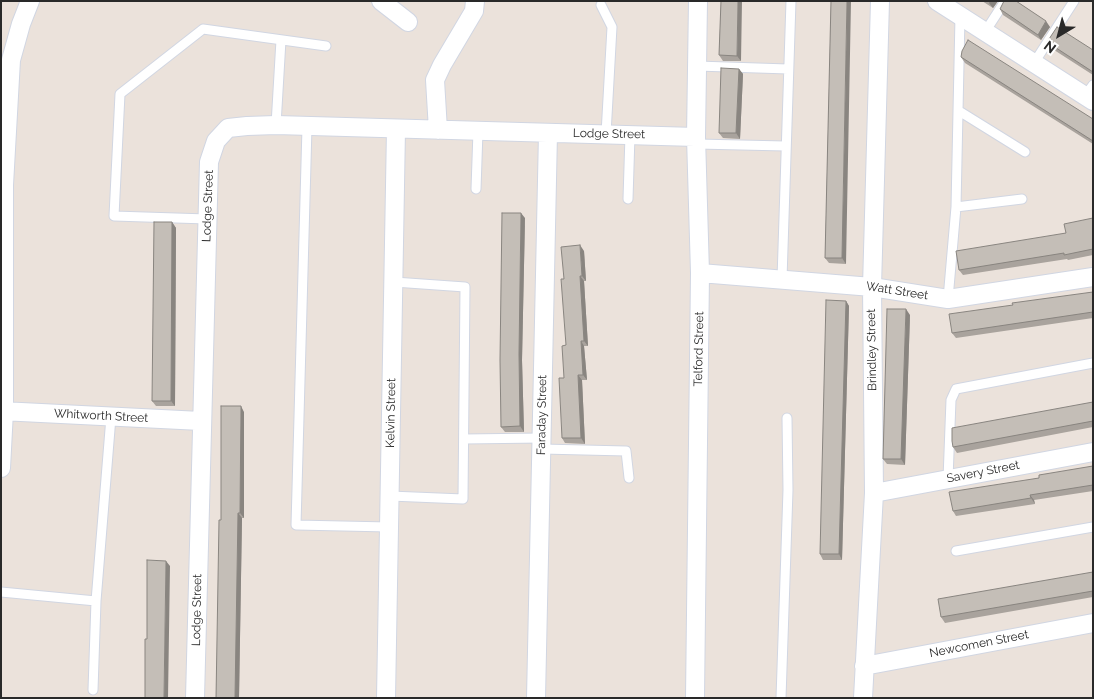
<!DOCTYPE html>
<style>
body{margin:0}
#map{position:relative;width:1094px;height:699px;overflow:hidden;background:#ebe2db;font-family:Raleway,sans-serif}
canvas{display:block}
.frame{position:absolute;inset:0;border:2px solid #292929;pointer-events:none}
.north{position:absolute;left:1034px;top:10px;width:50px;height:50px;-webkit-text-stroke:4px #fff;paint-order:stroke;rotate:217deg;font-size:14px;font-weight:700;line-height:20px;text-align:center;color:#292929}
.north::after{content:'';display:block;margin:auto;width:18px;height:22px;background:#292929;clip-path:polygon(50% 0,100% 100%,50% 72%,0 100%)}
</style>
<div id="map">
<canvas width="1094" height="699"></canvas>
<div class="frame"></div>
<div class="north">N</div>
</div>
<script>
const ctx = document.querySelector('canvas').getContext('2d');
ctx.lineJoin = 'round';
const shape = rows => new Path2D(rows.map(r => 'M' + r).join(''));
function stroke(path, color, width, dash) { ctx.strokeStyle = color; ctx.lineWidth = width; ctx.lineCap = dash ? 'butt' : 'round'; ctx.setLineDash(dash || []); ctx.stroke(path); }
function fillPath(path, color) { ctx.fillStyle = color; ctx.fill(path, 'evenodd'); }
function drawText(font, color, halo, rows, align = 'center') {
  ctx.font = font + ' Raleway,sans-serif'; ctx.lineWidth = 4; ctx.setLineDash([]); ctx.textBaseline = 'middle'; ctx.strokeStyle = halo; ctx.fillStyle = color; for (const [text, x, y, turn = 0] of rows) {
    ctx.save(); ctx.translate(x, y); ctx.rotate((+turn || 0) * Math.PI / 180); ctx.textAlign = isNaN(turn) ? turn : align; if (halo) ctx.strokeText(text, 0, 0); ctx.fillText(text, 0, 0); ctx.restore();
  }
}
const service = shape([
 [601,5,612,27,606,134],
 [985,32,1005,1],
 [1034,63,1074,1],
 [697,66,788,69],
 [1085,96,1093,85],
 [959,111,1025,152],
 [276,125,281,40],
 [307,127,296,525,389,527],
 [697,144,785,146],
 [476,189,478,131],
 [628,199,630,135],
 [956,207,1022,199],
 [207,219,114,216,120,94,203,29,326,46],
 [782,279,791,1],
 [948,299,956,207,960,16],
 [464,439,542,438],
 [542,449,626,451,629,478],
 [948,479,951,400,956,389,1093,363],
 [390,496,463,499,465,287,394,282],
 [956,551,1093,527],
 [1,592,96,601],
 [93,690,96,601,111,417],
 [781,698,788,490,787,418]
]);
const minor = shape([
 [381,1,408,22],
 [937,1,1093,101],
 [438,130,435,80,442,65,474,11,475,1],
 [700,273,872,287,948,299,1093,277],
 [1,411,201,421],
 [1,468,4,411,4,185,11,60,21,24,30,1],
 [874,493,1093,452],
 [864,666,1093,623],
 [195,698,209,162,216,141,228,128,247,126,276,125,696,137],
 [386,698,396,129],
 [536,698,548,133],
 [695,698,700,273,696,137,698,1],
 [863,698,874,493,872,287,880,1]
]);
const wall = shape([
 [721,1,741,61,723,61,719,55],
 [831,1,846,264,829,263,825,258],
 [982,1,998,1,993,8],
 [1000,9,1050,27,1041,40,1003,15],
 [1047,42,1093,50,1093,75,1051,48],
 [961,57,1093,119,1093,144,965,63],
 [739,69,743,74,740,139,723,138,719,133],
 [525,218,522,360,524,432,505,432,501,427],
 [1093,218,1093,255,1068,260,1067,259,963,275,959,270,1066,233],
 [172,222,176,228,175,406,156,406,152,401],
 [584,251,586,281,584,281,588,346,584,346,587,380,582,380,585,444,565,443,562,438,566,345],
 [1093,292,1093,318,956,338,952,333],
 [846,301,849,306,842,560,823,560,820,554],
 [910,315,905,465,887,464,883,459],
 [1093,402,1093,427,957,453,953,447],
 [244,412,244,518,242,518,239,698,216,698,221,520],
 [1093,466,1093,491,1034,500,1035,504,956,516,953,511,1039,478],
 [1093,572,1093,597,945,623,941,617]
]);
const shadedWall = shape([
 [738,1,742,1,741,61,737,56],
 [847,1,851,1,846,264,842,258],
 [990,1,998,1,993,8,989,3],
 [1046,21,1050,27,1041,40,1038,35],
 [739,69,743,74,740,139,736,133],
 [521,213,525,218,522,360,524,432,520,426,519,354],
 [172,222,176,228,175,406,171,401],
 [580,245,584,251,586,281,582,276],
 [580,276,584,281,588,346,584,341],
 [846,301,849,306,842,560,839,554],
 [906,309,910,315,905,465,901,459],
 [581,341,584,346,587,380,583,375],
 [578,375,582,380,585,444,581,438],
 [241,406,244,412,244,518,240,513],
 [1030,495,1034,500,1035,504,1031,498],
 [238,513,242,518,239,698,235,698],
 [166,561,170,566,168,698,164,698]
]);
const building = shape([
 [721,1,738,1,737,56,719,55,721,1],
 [831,1,847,1,842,258,825,258,831,1],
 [1004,1,1016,1,1046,21,1038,35,1000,9,1004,1],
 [1057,27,1093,50,1093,72,1047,42,1057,27],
 [968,40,1093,119,1093,141,961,57,962,51,968,40],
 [721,68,739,69,736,133,719,133,721,68],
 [502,213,521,213,519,354,520,426,501,427,500,360,502,213],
 [1093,218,1093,249,1064,255,1064,253,959,270,956,251,1066,233,1064,224,1093,218],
 [154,222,172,222,171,401,152,401,154,222],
 [580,245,582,276,580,276,584,341,581,341,583,375,578,375,581,438,562,438,559,378,564,378,562,346,566,345,561,279,564,279,561,247,580,245],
 [1093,292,1093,312,952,333,949,314,1013,305,1012,303,1093,292],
 [826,300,846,301,839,554,820,554,826,300],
 [887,309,906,309,901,459,883,459,887,309],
 [1093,402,1093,421,953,447,952,441,952,428,1093,402],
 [221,406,241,406,240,513,238,513,235,698,216,698,219,520,221,520,221,406],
 [1093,466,1093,485,1030,495,1031,498,953,511,949,492,1039,478,1039,475,1093,466],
 [147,560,166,561,164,698,145,698,145,639,147,639,147,560],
 [1093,572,1093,591,941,617,938,599,1093,572]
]);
const streetNames = [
 ["Lodge Street",609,134,1],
 ["Lodge Street",208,206,-88],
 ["Watt Street",897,291,9],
 ["Telford Street",699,349,-89],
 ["Brindley Street",872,350,-91],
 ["Kelvin Street",391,413,-89],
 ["Faraday Street",542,415,-89],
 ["Whitworth Street",101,416,3],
 ["Savery Street",983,472,-11],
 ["Lodge Street",197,610,-89],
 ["Newcomen Street",979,644,-11]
];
stroke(service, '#d1d6e2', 11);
stroke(minor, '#d1d6e2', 20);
stroke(service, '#fff', 9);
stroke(minor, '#fff', 18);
fillPath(wall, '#a9a39d');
fillPath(shadedWall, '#898580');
fillPath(building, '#c4beb7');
stroke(building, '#898580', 1);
drawText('12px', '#292929', '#fff', streetNames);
</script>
